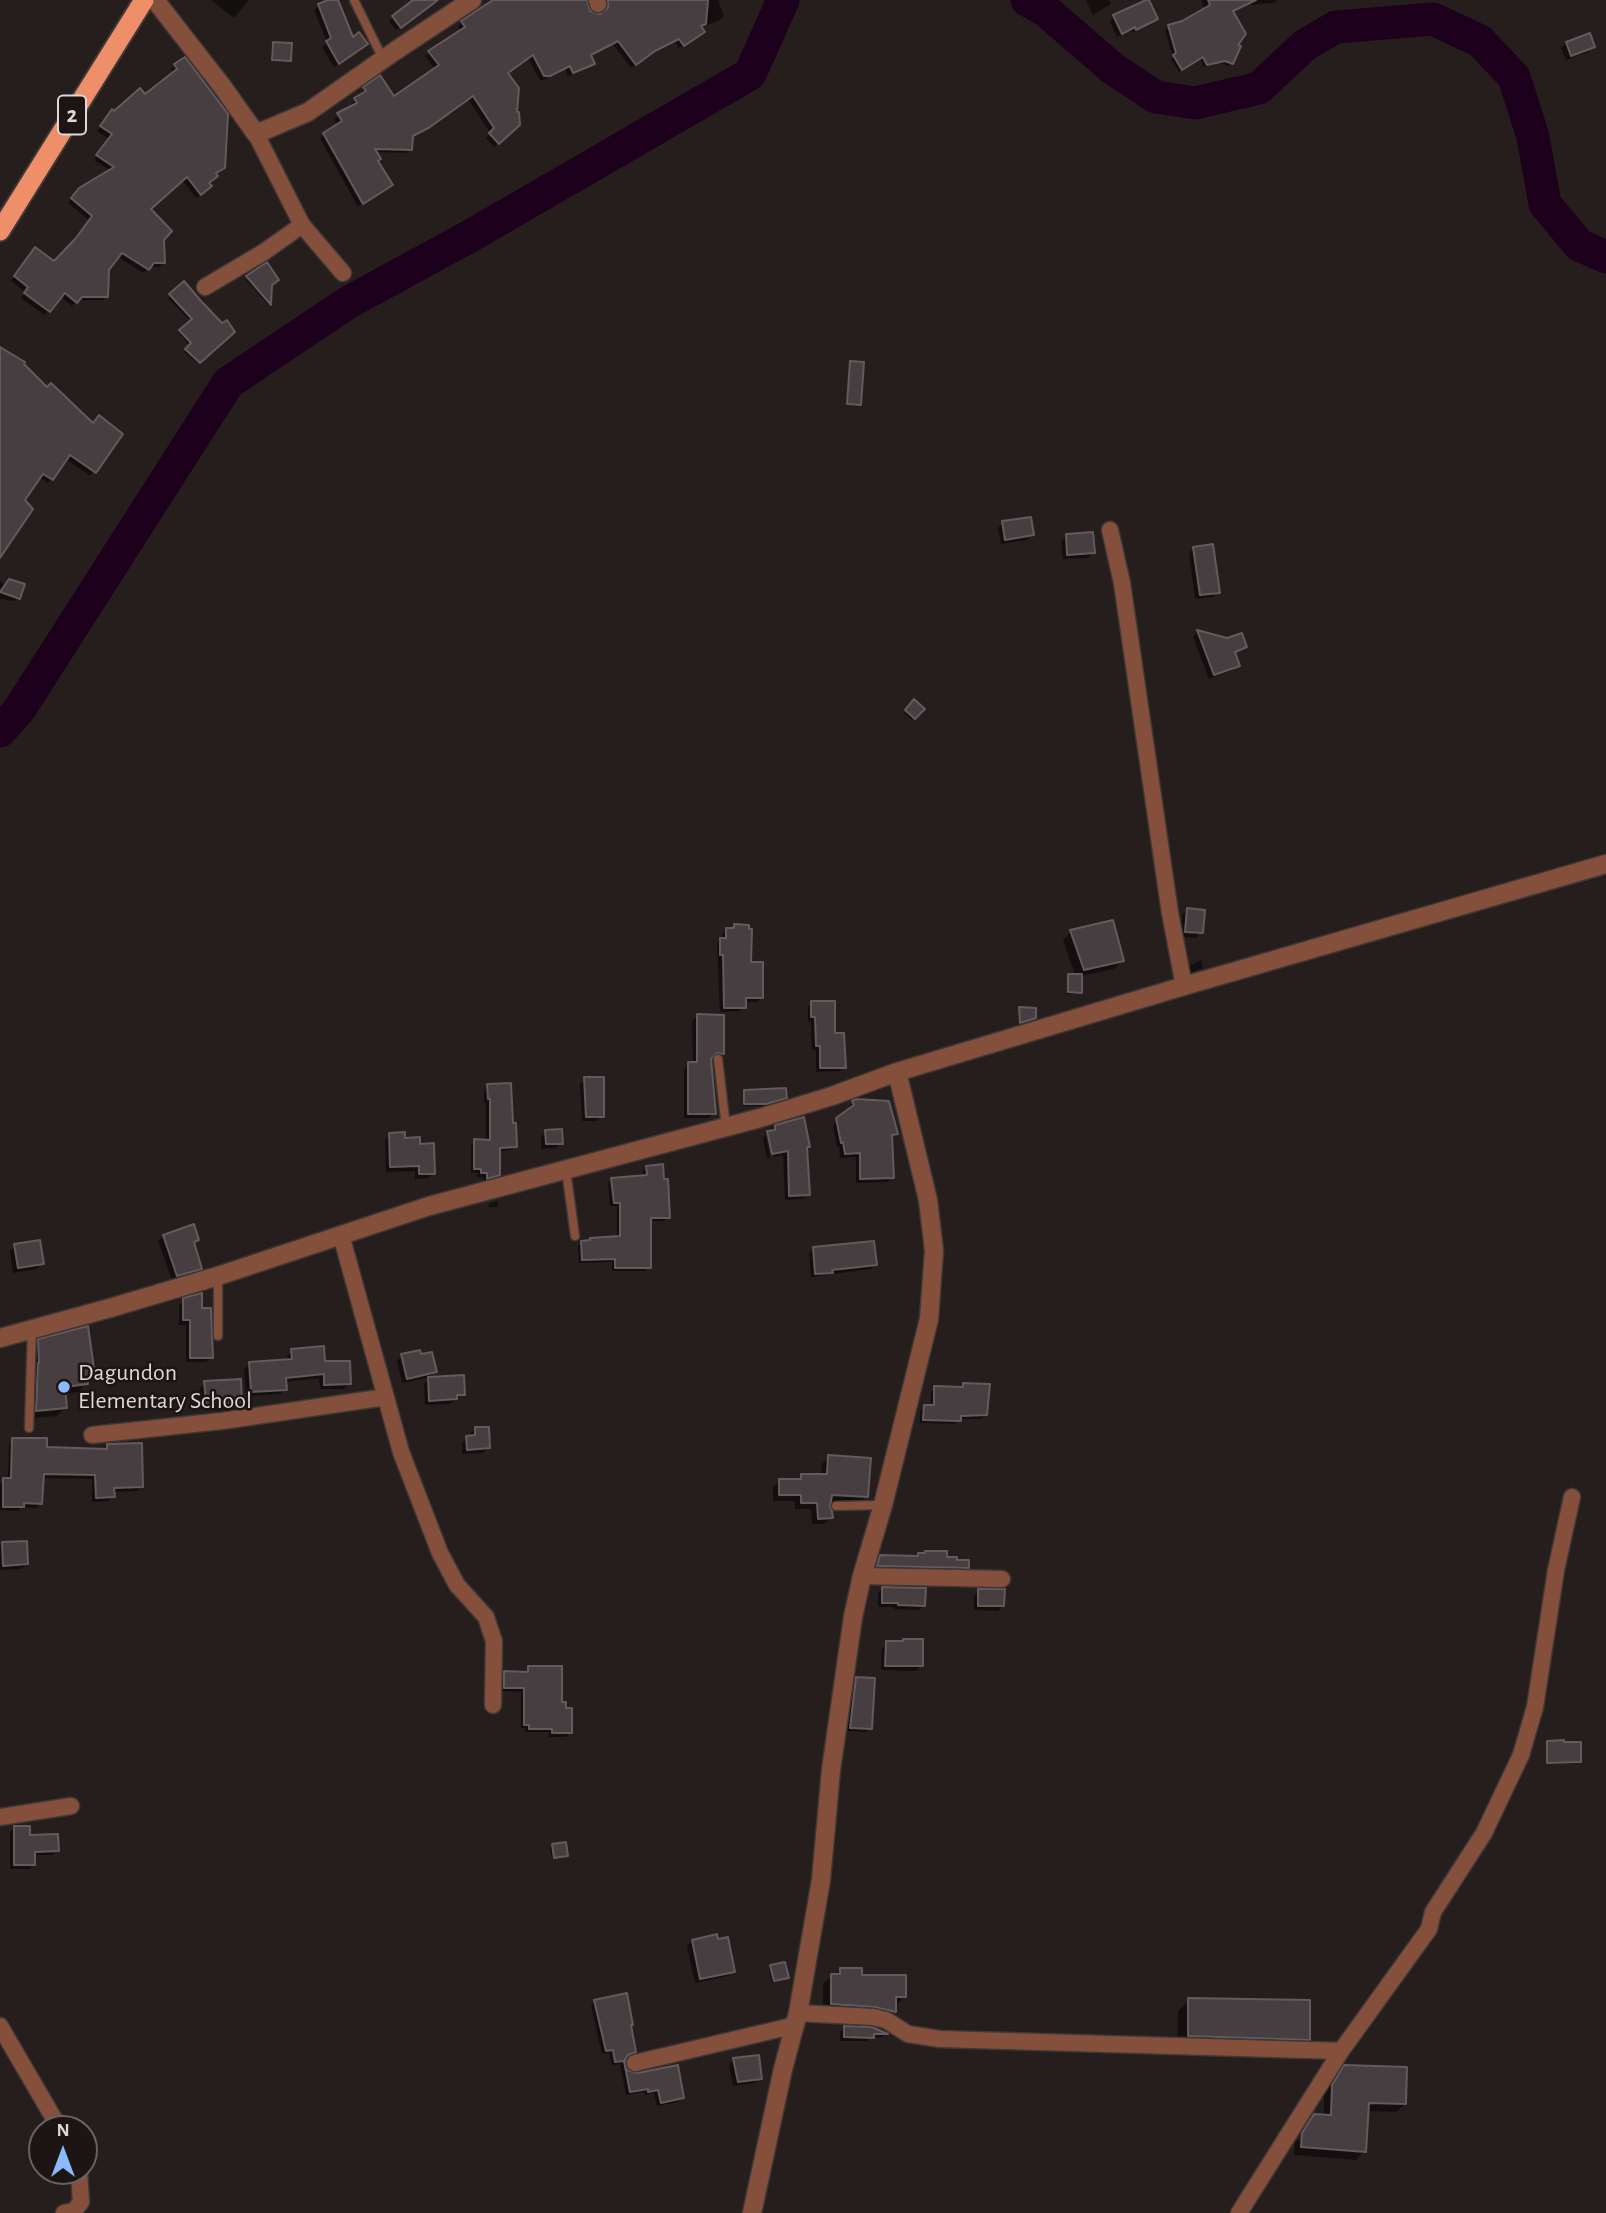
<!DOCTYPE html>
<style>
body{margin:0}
#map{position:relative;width:1606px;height:2213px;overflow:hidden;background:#261d1d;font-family:"Alegreya Sans",sans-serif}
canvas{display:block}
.north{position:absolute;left:28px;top:2115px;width:70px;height:70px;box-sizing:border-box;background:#1d1414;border:2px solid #6a6262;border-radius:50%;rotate:0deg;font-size:19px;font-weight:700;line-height:28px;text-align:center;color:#ddd7d7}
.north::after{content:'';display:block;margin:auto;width:24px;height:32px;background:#8bbafc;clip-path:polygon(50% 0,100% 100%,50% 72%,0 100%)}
</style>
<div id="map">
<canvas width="1606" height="2213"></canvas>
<div class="north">N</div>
</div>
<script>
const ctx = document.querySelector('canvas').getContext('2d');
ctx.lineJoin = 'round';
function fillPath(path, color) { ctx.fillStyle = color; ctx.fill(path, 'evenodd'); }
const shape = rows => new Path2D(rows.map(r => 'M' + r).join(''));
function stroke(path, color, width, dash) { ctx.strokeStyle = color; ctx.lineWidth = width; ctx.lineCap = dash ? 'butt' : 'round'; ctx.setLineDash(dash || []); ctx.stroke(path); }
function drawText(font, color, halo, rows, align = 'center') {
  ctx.font = font + ' "Alegreya Sans",sans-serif'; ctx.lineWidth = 5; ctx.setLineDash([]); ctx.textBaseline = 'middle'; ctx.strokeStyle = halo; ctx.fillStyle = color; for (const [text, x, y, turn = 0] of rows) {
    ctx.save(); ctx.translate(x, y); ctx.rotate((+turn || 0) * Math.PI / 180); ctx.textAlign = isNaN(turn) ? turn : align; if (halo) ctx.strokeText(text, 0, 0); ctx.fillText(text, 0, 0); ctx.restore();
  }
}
const shadow = shape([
 [211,0,249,0,234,18],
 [333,0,336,0,352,39,361,49,334,67,322,47,327,42,314,10,319,5],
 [413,0,438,1,396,30,389,21],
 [500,0,585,0,590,13,603,15,605,7,602,0,718,0,724,16,720,20,700,28,699,36,679,48,675,42,648,55,631,68,613,44,589,56,592,63,588,68,568,76,565,69,544,80,540,80,528,58,506,73,518,124,494,147,486,138,491,134,468,99,424,130,411,137,410,149,406,153,375,152,376,161,391,185,358,207,320,138,338,126,334,119,353,107,351,104,362,95,360,93,379,78,393,98,435,69,425,56,461,32,458,26,462,22],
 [1086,0,1109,0,1111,4,1093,15],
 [1201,0,1277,0,1274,3,1247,5,1231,12,1236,46,1231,63,1228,66,1221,63,1204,67,1200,59,1179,72,1171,59,1173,57,1165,30,1205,10],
 [1114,17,1156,19,1152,23,1132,33,1131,31,1117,37,1110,21],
 [1567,43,1593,47,1588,52,1566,60,1561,48],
 [274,44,289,60,287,62,271,61,271,46],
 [184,59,224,167,214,174,207,183,206,190,196,198,182,180,149,210,162,239,163,263,159,267,149,267,143,273,117,256,107,269,107,296,103,300,77,300,72,306,60,296,45,315,21,298,25,292,11,281,31,253,54,263,72,244,89,220,68,203,76,194,111,171,94,160,109,139,97,131,108,116,145,97,174,74,171,69],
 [267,265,270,285,268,305,245,279],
 [184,284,222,325,233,332,197,363,184,352,190,346,179,333,191,322,168,298],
 [0,349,22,364,47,389,92,425,121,434,90,476,66,459,48,483,39,477,22,500,0,555],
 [851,363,859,404,857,406,846,405,849,365],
 [1003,523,1032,535,1027,540,1001,544,998,528],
 [1067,536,1093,552,1088,558,1063,559,1061,541],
 [1194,548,1218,592,1213,597,1195,599,1189,553],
 [0,581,18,598,14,601,0,599],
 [1197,632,1245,647,1234,654,1238,665,1233,670,1209,679,1193,637],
 [915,702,922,709,912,720,904,713],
 [1188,910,1201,932,1196,938,1181,937,1182,915],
 [735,926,762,997,757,1002,744,1002,744,1007,739,1011,720,1012,717,944,726,929,732,929],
 [1071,932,1122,961,1114,969,1081,976,1081,992,1079,994,1067,994,1067,977,1075,975,1063,940],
 [1201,960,1203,968,1190,973,1189,966],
 [812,1003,833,1035,844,1067,840,1071,816,1072,816,1050,812,1050,811,1021,808,1021,808,1007],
 [697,1016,723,1054,718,1058,711,1057,710,1059,714,1113,709,1118,684,1118,684,1069,689,1064,693,1064,692,1021],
 [585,1079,602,1116,597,1121,582,1121,580,1084],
 [488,1086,511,1125,516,1146,511,1150,499,1151,499,1175,494,1179,483,1182,483,1177,477,1177,477,1173,471,1173,471,1146,475,1141,486,1141,486,1103,484,1103,484,1090],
 [745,1092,785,1097,763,1106,743,1106,743,1094],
 [853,1102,896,1133,891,1139,892,1178,887,1182,856,1183,856,1157,840,1158,839,1146,837,1147,833,1125,850,1110,849,1107],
 [775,1127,806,1148,808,1194,803,1199,785,1200,783,1155,774,1157,769,1135,766,1135],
 [546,1132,561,1143,556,1148,541,1149,541,1137],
 [390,1134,419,1146,433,1173,428,1178,415,1179,415,1171,386,1172,385,1140],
 [766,1135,770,1158,767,1158,763,1138],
 [647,1167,668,1217,664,1221,649,1221,649,1267,645,1271,612,1271,612,1262,579,1263,578,1246,582,1243,617,1238,617,1206,610,1206,608,1183,612,1179,643,1177,643,1171],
 [499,1201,497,1207,488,1207,490,1203],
 [164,1236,197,1240,193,1244,200,1268,195,1273,172,1280,158,1241],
 [15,1246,42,1264,37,1269,13,1273,10,1251],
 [813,1249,875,1265,871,1269,811,1277,809,1253],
 [184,1300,201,1310,212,1357,206,1362,186,1362,186,1325,179,1325,179,1305],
 [39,1341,93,1375,78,1392,64,1394,65,1408,57,1416,29,1418,31,1349],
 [292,1351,324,1363,349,1384,344,1389,320,1389,319,1378,285,1382,285,1389,280,1394,246,1396,244,1369,249,1364,288,1361,287,1356],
 [402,1356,435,1371,430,1377,402,1383,397,1361],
 [429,1379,463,1394,450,1404,425,1405,424,1384],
 [205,1383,240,1402,235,1407,201,1409,200,1388],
 [964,1384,985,1415,981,1419,959,1419,955,1424,920,1423,920,1411,924,1407,931,1407,931,1392,935,1388,959,1389],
 [475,1429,488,1448,483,1453,462,1454,462,1443,467,1438,471,1437,470,1434],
 [13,1439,45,1449,103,1450,108,1446,141,1487,137,1491,113,1492,113,1496,108,1501,92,1502,92,1479,42,1478,41,1503,36,1508,21,1507,18,1511,0,1510,0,1484,4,1480,8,1480,9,1444],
 [829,1457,866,1496,859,1503,829,1501,831,1518,824,1524,812,1524,811,1509,795,1509,795,1501,773,1501,773,1487,780,1481,797,1481,801,1476,821,1476,822,1464],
 [2,1544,27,1564,21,1569,0,1570,0,1546],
 [918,1555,946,1558,968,1567,963,1572,874,1570,876,1562,881,1557,916,1557],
 [883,1589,924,1605,919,1610,894,1609,894,1607,878,1607,878,1593],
 [979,1591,1003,1606,998,1611,974,1610,974,1596],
 [887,1643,921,1665,916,1671,881,1670,882,1648],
 [529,1668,560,1704,570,1733,566,1737,549,1737,549,1732,525,1732,525,1728,521,1728,521,1692,500,1691,501,1677,505,1673,525,1674],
 [857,1679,870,1728,866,1732,847,1731,853,1683],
 [1548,1742,1580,1762,1578,1764,1546,1764,1546,1744],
 [14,1828,28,1837,57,1850,53,1855,33,1855,33,1864,29,1869,10,1869,10,1832],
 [552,1846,566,1855,552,1859,550,1848],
 [692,1941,733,1971,728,1976,695,1983,687,1946],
 [771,1967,787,1977,772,1982,769,1969],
 [840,1970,860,1977,904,1996,886,2019,823,2012,823,1984],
 [1189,2000,1308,2039,1297,2050,1177,2046,1178,2011],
 [595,2001,629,2027,634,2051,623,2059,625,2071,682,2098,678,2102,657,2106,654,2093,645,2095,644,2092,626,2095,620,2064,612,2065,609,2053,602,2054,591,2005],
 [844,2028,871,2029,885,2034,882,2037,871,2037,867,2041,840,2041,840,2032],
 [734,2060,760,2078,755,2083,733,2086,729,2065],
 [1345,2067,1405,2104,1396,2112,1367,2111,1364,2151,1356,2160,1294,2155,1295,2142,1296,2139,1299,2141,1311,2121,1309,2121,1315,2116,1324,2116,1324,2095,1337,2076]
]);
const river = shape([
 [1027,0,1045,10,1112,68,1156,97,1195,103,1259,88,1305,45,1336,27,1433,19,1480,41,1514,77,1533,137,1545,204,1579,245,1606,257],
 [0,731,19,710,228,383,349,302,472,235,750,74,783,0]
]);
const building = shape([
 [328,0,338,0,353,37,359,32,368,44,339,64,326,41,331,38,318,4,328,0],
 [413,0,438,0,401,28,392,16,413,0],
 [493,0,587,0,590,11,600,14,608,8,608,0,708,0,706,24,701,26,705,32,684,46,679,39,655,51,636,65,618,41,591,55,595,64,573,73,570,66,550,76,544,76,533,55,508,73,519,88,517,112,519,112,520,125,499,144,489,133,494,128,473,96,430,127,413,136,412,150,375,149,381,159,378,161,393,185,363,204,323,133,342,121,337,113,357,103,354,98,366,91,363,87,380,75,394,96,439,65,428,51,465,27,461,21,493,0],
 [1146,0,1149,0,1158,19,1136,30,1135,27,1122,34,1113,15,1146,0],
 [1208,0,1256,0,1233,11,1246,34,1238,45,1241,46,1233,64,1225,61,1207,65,1203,57,1182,70,1173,55,1176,53,1168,25,1182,21,1210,5,1208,0],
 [1590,33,1595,47,1571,56,1566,42,1590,33],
 [273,42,292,43,291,61,272,60,273,42],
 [185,57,228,114,225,168,216,173,218,176,209,183,212,186,201,195,187,177,151,209,172,231,164,240,165,263,154,263,149,270,122,253,109,270,108,297,82,297,77,303,65,293,50,312,24,293,28,287,14,276,35,247,54,261,76,238,92,216,71,198,79,188,114,167,96,155,112,134,100,126,112,109,114,111,140,88,145,94,177,69,174,64,185,57],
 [267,262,279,280,272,285,271,305,246,276,267,262],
 [184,281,201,301,222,323,227,320,235,332,200,363,185,349,191,343,179,330,192,319,169,294,184,281],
 [0,347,25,362,24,364,47,387,51,383,93,423,99,415,123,434,96,473,70,455,53,480,43,474,25,500,33,509,0,558,0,347],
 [850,361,864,362,861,405,847,404,850,361],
 [1031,517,1034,535,1005,540,1002,521,1031,517],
 [1093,532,1095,553,1067,555,1066,534,1093,532],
 [1213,544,1220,593,1200,595,1193,547,1213,544],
 [9,579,25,584,20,599,0,592,9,579],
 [1197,630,1227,638,1242,633,1247,647,1235,652,1240,666,1214,675,1197,630],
 [914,699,925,709,915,719,905,710,914,699],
 [1187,908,1205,910,1203,933,1185,932,1187,908],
 [1113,920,1124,961,1084,970,1070,930,1113,920],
 [734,924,749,925,749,929,752,929,751,962,763,962,763,998,746,998,746,1008,724,1008,723,955,720,955,720,938,726,938,726,928,734,928,734,924],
 [1068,974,1082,974,1082,993,1068,992,1068,974],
 [811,1001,835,1001,835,1033,844,1033,846,1068,820,1068,820,1046,816,1046,815,1017,811,1017,811,1001],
 [1019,1007,1036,1008,1036,1018,1020,1023,1019,1007],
 [697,1014,724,1015,724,1054,717,1053,711,1059,716,1114,688,1114,688,1062,697,1062,697,1014],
 [584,1077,604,1077,604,1117,586,1117,584,1077],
 [511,1083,513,1123,516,1123,517,1147,500,1148,500,1175,487,1179,487,1173,481,1173,481,1169,474,1169,474,1139,490,1140,490,1099,488,1099,487,1084,511,1083],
 [786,1088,787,1098,766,1104,744,1104,744,1090,786,1088],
 [856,1099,889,1101,898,1134,892,1135,894,1178,860,1179,860,1153,845,1154,843,1142,841,1143,836,1118,854,1105,852,1101,856,1099],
 [804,1117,810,1147,807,1147,810,1195,789,1196,788,1151,772,1154,767,1131,775,1130,775,1125,804,1117],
 [562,1129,563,1144,546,1144,545,1130,562,1129],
 [405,1132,405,1138,420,1137,420,1144,434,1143,435,1174,419,1174,419,1166,390,1167,389,1133,405,1132],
 [663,1164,664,1179,668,1179,670,1218,651,1218,651,1268,615,1268,615,1259,582,1260,581,1241,590,1240,590,1238,620,1236,620,1203,614,1203,611,1178,647,1175,646,1166,663,1164],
 [194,1224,199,1240,194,1242,202,1269,177,1276,163,1235,194,1224],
 [40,1240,44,1264,18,1268,14,1244,40,1240],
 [874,1241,877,1265,832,1270,833,1273,815,1274,813,1247,874,1241],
 [202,1293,202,1308,211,1308,213,1358,190,1358,190,1320,183,1320,183,1298,202,1293],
 [88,1326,95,1376,87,1377,88,1384,65,1387,67,1408,36,1411,38,1363,39,1363,38,1339,88,1326],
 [324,1346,325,1361,350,1361,351,1384,324,1385,324,1374,286,1378,287,1390,251,1392,249,1362,292,1359,291,1349,324,1346],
 [420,1350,421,1354,432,1352,437,1372,407,1379,401,1354,420,1350],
 [464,1375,465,1395,457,1395,457,1399,429,1401,428,1377,464,1375],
 [241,1379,242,1402,206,1405,204,1381,241,1379],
 [963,1383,990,1384,987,1415,961,1416,961,1421,923,1420,924,1405,934,1405,934,1386,963,1387,963,1383],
 [475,1427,489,1427,490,1448,467,1450,466,1436,475,1435,475,1427],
 [12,1438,47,1438,47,1447,107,1449,107,1444,142,1443,143,1487,114,1488,115,1497,96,1498,95,1475,44,1474,42,1504,24,1503,24,1507,3,1507,3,1478,11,1478,12,1438],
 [828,1455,871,1458,868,1497,832,1495,830,1507,832,1511,833,1518,818,1519,817,1503,801,1503,801,1495,779,1495,779,1479,801,1479,801,1474,827,1474,828,1455],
 [27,1541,28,1564,3,1566,2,1542,27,1541],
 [925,1551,947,1551,947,1557,957,1557,957,1560,969,1560,969,1568,877,1566,880,1555,918,1556,918,1553,925,1553,925,1551],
 [882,1587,926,1588,925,1606,898,1605,898,1603,882,1603,882,1587],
 [978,1589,1005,1589,1004,1606,978,1606,978,1589],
 [903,1639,923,1639,923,1666,885,1666,886,1641,903,1641,903,1639],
 [528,1666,562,1666,562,1702,566,1702,566,1708,572,1708,572,1733,552,1733,552,1729,529,1729,529,1725,524,1725,524,1688,504,1688,504,1671,528,1672,528,1666],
 [856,1677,875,1678,872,1729,850,1728,856,1677],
 [1564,1740,1564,1742,1581,1742,1581,1762,1547,1763,1547,1741,1564,1740],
 [14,1826,30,1826,30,1835,58,1834,59,1851,35,1852,35,1865,14,1865,14,1826],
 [566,1842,568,1856,554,1858,552,1844,566,1842],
 [717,1934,718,1939,728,1937,735,1972,700,1979,692,1940,717,1934],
 [785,1962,789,1978,774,1981,770,1965,785,1962],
 [840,1968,862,1968,862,1975,906,1975,906,1997,896,1997,896,2012,874,2007,831,2004,831,1974,840,1974,840,1968],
 [627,1993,633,2025,631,2025,636,2052,628,2055,625,2059,627,2070,637,2073,678,2065,684,2098,661,2103,658,2090,648,2092,648,2089,630,2092,624,2061,615,2062,613,2050,606,2051,594,2000,627,1993],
 [1188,1998,1310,2000,1310,2040,1188,2036,1188,1998],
 [844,2026,872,2027,888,2034,874,2034,874,2038,844,2037,844,2026],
 [759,2055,762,2079,738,2082,733,2058,759,2055],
 [1344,2065,1407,2067,1406,2104,1369,2103,1366,2152,1301,2147,1302,2133,1314,2114,1331,2115,1332,2085,1344,2065]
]);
const service = shape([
 [354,0,383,59],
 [718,1059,726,1127],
 [566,1170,575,1236],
 [218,1276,218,1336],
 [29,1428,32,1328],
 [836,1506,883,1505]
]);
const minor = shape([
 [597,0,598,4],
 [256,134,302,225,343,273],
 [205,287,264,252,302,225],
 [1110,530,1122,583,1170,913,1184,986],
 [341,1235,401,1452,440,1553,457,1585,486,1617,494,1641,493,1705],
 [92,1435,222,1421,386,1397],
 [862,1576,1002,1579],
 [0,1817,71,1806],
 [798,2013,873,2017,886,2020,908,2034,940,2039,1341,2051],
 [0,2026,60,2129],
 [635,2063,796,2025],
 [64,2213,74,2211,81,2202,79,2171],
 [1239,2213,1341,2051,1429,1929,1433,1912,1484,1833,1521,1755,1535,1707,1556,1570,1572,1497]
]);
const tertiary = shape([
 [155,0,222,86,256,134,308,112,395,51,472,0],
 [0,1338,110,1308,218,1276,429,1206,760,1118,832,1096,897,1072,1184,986,1606,864],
 [752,2213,783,2069,798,2013,821,1880,831,1770,853,1617,862,1576,883,1505,929,1319,934,1251,928,1200,897,1072]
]);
const trunk = shape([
 [0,231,144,0]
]);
const markers = [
 [64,1387,7,"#8bbafc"]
];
const shields = [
 [72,115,28]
];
const shieldNames = [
 ["2",72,115]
];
const poiNames = [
 ["Dagundon",78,1373],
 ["Elementary School",78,1401]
];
fillPath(shadow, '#0007');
stroke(river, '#1d011c', 33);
fillPath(building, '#473e41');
stroke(building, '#645a5d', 2);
stroke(service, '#403737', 11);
stroke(minor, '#403737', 19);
stroke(tertiary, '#403737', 21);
stroke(trunk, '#403737', 23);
stroke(service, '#85503b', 8);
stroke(minor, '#85503b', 16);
stroke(tertiary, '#85503b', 18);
stroke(trunk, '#ee8f6a', 19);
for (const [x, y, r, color] of markers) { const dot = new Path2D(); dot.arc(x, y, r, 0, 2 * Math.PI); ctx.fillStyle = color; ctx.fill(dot); stroke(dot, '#1d1414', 2.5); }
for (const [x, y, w] of shields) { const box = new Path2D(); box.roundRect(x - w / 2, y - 19.5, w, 39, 5); ctx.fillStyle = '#1d1414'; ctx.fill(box); stroke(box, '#ddd7d7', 2); }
drawText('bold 23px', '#ddd7d7', null, shieldNames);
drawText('24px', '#ddd7d7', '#1d1414', poiNames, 'left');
</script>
